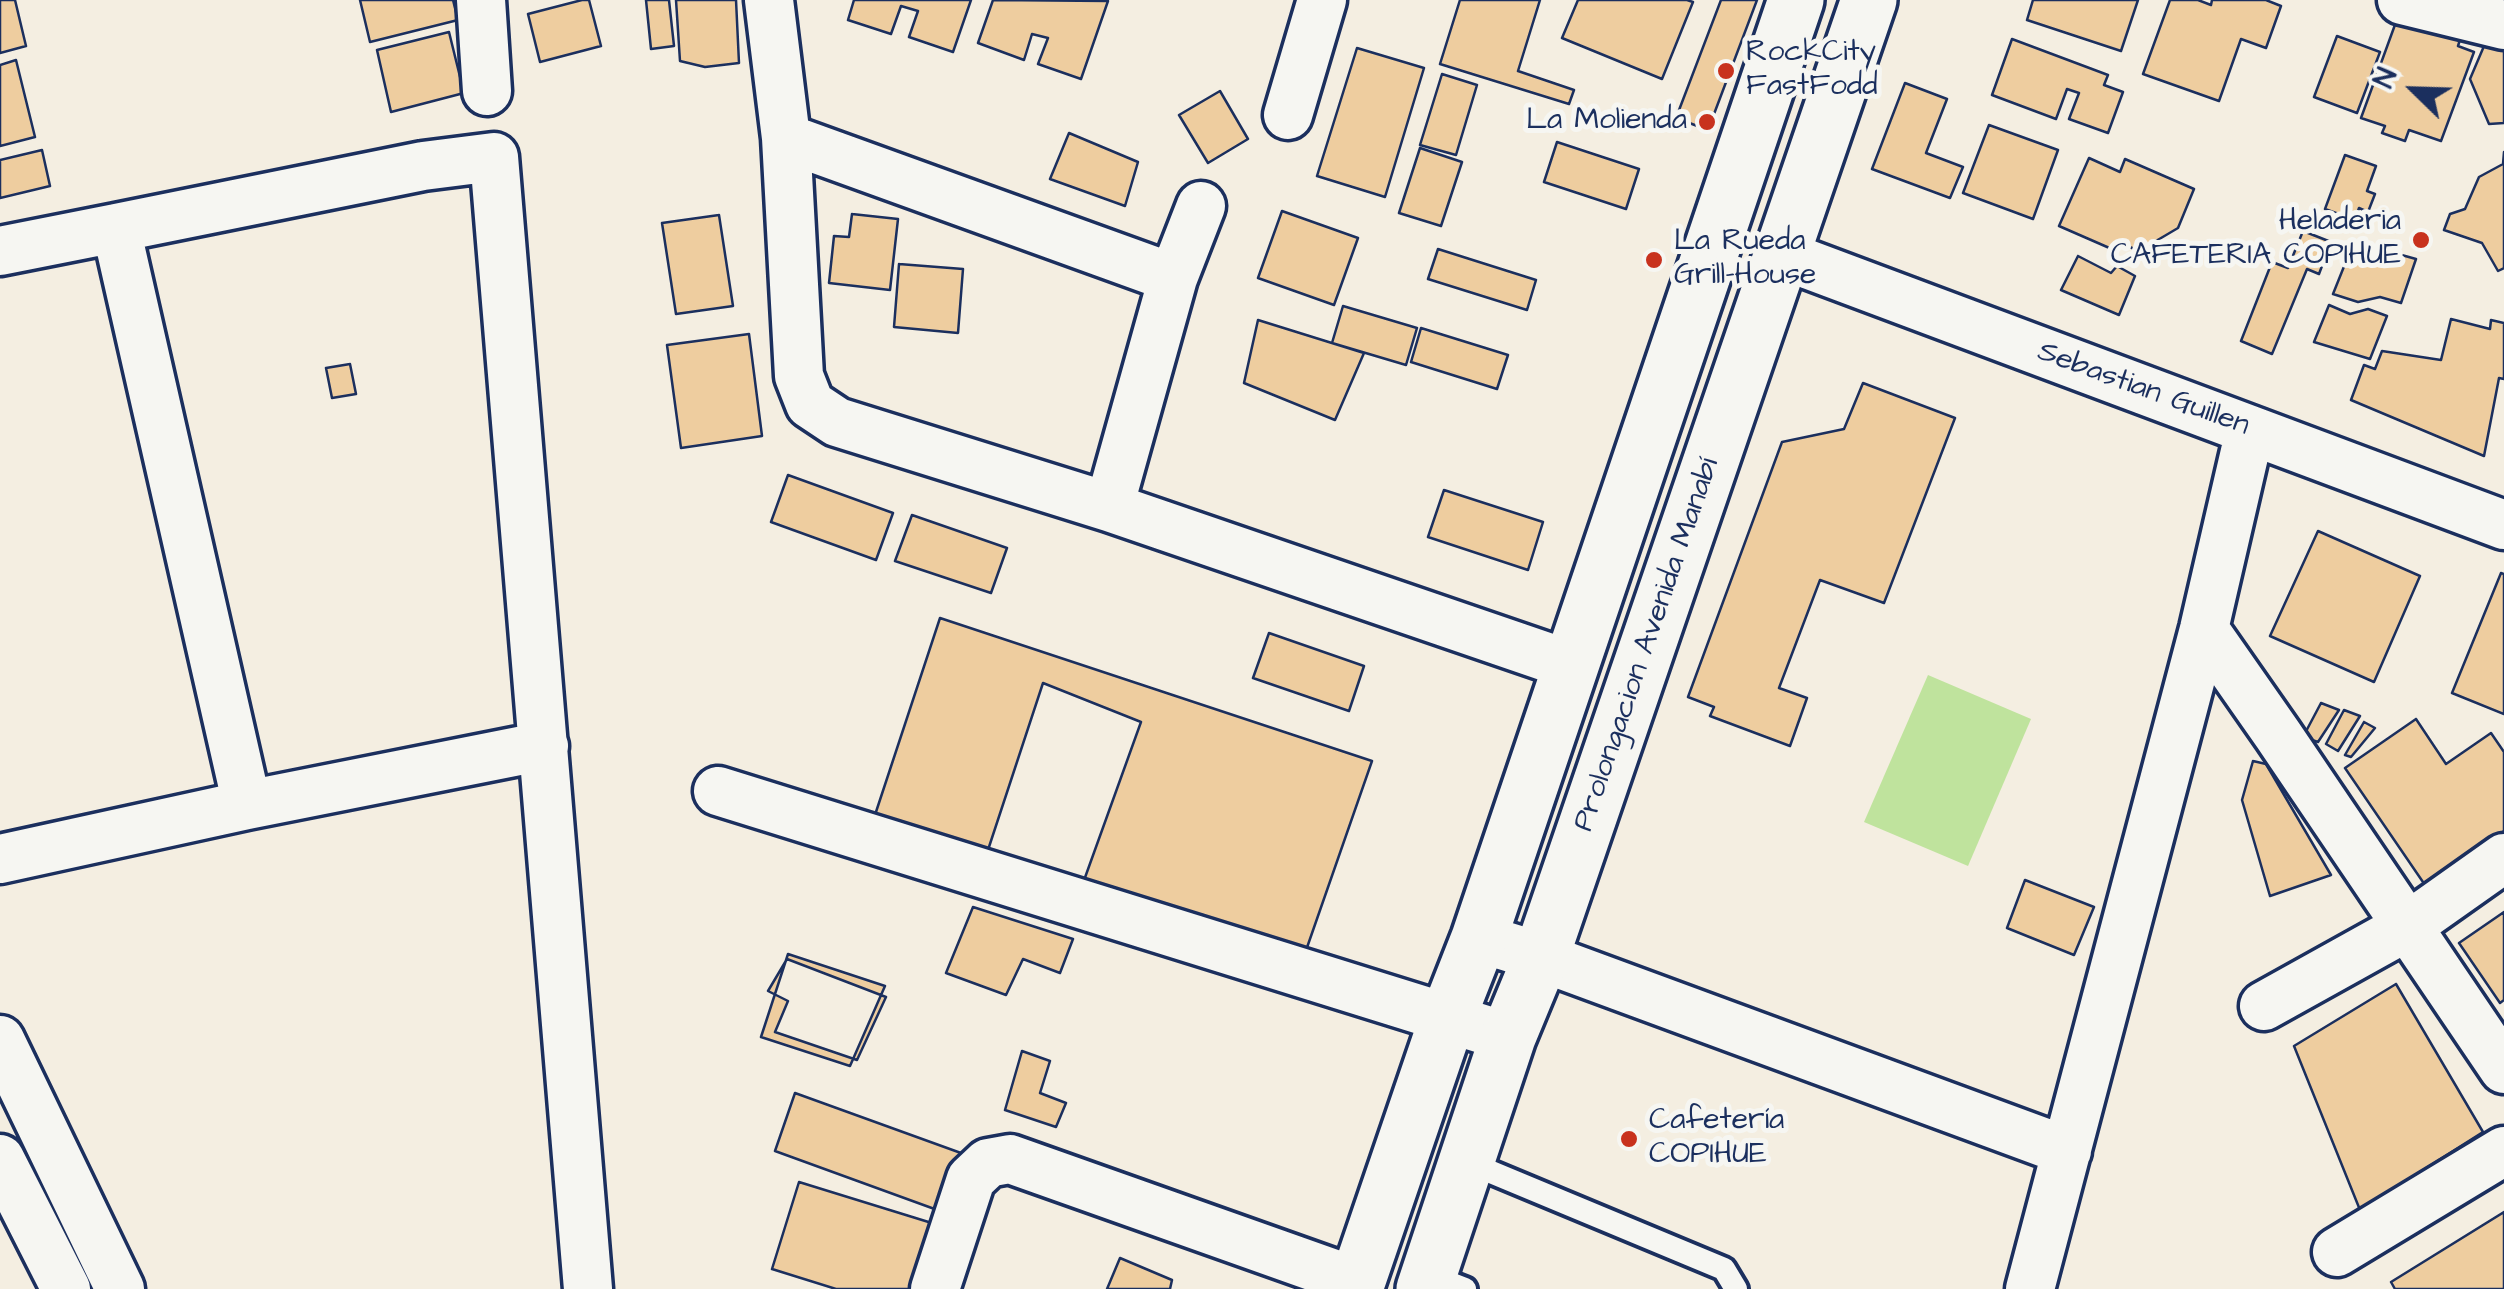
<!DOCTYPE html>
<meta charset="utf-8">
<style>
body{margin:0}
#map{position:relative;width:2504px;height:1289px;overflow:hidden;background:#f4eee1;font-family:"Architects Daughter",sans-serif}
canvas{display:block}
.north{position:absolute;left:2364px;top:40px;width:100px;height:100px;-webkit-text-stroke:8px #f6f6f2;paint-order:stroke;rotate:293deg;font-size:28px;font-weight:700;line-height:40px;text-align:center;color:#1b2f5e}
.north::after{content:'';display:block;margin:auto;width:35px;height:45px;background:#1b2f5e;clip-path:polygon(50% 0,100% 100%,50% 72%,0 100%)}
</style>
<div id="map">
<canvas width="2504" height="1289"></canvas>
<div class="north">N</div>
</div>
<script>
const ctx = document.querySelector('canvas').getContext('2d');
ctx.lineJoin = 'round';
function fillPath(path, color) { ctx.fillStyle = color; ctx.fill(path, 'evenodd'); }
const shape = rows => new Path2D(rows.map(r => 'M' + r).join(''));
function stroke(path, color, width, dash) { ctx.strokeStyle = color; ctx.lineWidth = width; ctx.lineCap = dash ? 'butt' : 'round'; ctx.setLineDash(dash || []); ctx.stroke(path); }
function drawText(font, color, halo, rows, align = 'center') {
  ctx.font = font + ' "Architects Daughter",sans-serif'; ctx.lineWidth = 10; ctx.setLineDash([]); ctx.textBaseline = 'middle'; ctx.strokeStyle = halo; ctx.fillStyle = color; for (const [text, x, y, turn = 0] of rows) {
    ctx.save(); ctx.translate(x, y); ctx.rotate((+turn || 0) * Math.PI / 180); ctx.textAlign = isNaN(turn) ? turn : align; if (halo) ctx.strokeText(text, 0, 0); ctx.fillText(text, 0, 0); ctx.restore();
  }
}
const green = shape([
 [1928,675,2031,719,1968,866,1864,822]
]);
const building = shape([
 [0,0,15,0,26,46,0,53,0,0],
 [360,0,453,0,458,20,370,42,360,0],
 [582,0,589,0,601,46,540,62,528,14,582,0],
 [646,0,669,0,674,46,651,49,646,0],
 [676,0,736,0,739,63,705,67,680,61,676,0],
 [854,0,971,0,953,52,909,37,918,11,901,6,891,34,848,20,854,0],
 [993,0,1108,1,1081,79,1038,64,1048,38,1032,34,1024,60,978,43,993,0],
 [1460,0,1540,0,1518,71,1574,90,1569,104,1440,64,1460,0],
 [1578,0,1687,0,1693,2,1662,79,1562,38,1578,0],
 [1721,0,1757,0,1708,130,1676,118,1721,0],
 [2033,0,2138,0,2121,51,2027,20,2033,0],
 [2170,0,2198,0,2211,5,2212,0,2266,0,2281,6,2266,48,2241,39,2219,101,2143,74,2170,0],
 [2415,9,2464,27,2458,46,2474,52,2441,141,2409,130,2405,141,2382,133,2385,126,2361,118,2396,22,2409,26,2415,9],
 [449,32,464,93,391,112,377,50,449,32],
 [2337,36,2380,52,2357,113,2314,97,2337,36],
 [2012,39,2108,75,2104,85,2123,92,2108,133,2069,119,2079,93,2067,89,2056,119,1992,95,2012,39],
 [2487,39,2504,46,2504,123,2489,124,2470,79,2487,39],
 [1357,48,1424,68,1385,197,1317,176,1357,48],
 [16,60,35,137,0,146,0,65,16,60],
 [1442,74,1477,85,1456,155,1420,145,1442,74],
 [1905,83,1947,99,1926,153,1963,167,1950,198,1872,169,1905,83],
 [1220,91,1248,139,1208,163,1179,115,1220,91],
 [1989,125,2058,150,2033,219,1963,193,1989,125],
 [1069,133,1138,162,1125,206,1050,179,1069,133],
 [1557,142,1639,169,1626,209,1544,182,1557,142],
 [1420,148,1462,162,1441,226,1399,213,1420,148],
 [42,150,50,186,0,198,0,160,42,150],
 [2504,152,2504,268,2498,271,2482,243,2444,230,2450,214,2465,209,2479,177,2503,164,2504,152],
 [2345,155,2376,166,2367,191,2375,194,2368,212,2359,208,2355,220,2325,209,2345,155],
 [2089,158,2120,172,2125,159,2194,189,2178,228,2139,251,2118,242,2114,250,2059,226,2089,158],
 [1282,211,1358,238,1334,305,1258,278,1282,211],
 [852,214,898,219,890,290,829,283,834,236,849,237,852,214],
 [719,215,733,306,676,314,662,223,719,215],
 [2303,231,2331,242,2319,274,2307,269,2272,354,2241,341,2272,262,2288,268,2303,231],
 [1438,249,1536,280,1527,310,1428,279,1438,249],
 [2351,249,2377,260,2398,254,2416,259,2401,303,2380,297,2358,302,2333,294,2351,249],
 [2078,256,2111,273,2117,266,2135,276,2119,315,2061,290,2078,256],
 [899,264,963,269,958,333,894,327,899,264],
 [2329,305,2350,314,2368,309,2387,316,2370,359,2314,342,2329,305],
 [1343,306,1417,328,1406,365,1332,343,1343,306],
 [2451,319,2490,329,2491,320,2504,323,2504,379,2499,378,2484,456,2351,400,2364,365,2375,369,2382,351,2441,360,2451,319],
 [1258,320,1364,353,1335,420,1244,383,1258,320],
 [1421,328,1508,355,1497,389,1411,362,1421,328],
 [749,334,762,436,681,448,667,345,749,334],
 [350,364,356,394,332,398,326,368,350,364],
 [1863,383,1955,418,1884,603,1820,580,1779,688,1807,698,1790,746,1710,716,1714,707,1688,697,1782,442,1844,429,1863,383],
 [788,475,893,513,876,560,771,522,788,475],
 [1444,490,1543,522,1528,570,1428,537,1444,490],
 [912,515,1007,548,991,593,895,561,912,515],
 [2318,531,2420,576,2374,682,2270,636,2318,531],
 [2501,573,2504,574,2504,714,2452,693,2501,573],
 [940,618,1372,761,1303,959,1078,897,1141,722,1043,683,987,853,873,821,940,618],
 [1269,633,1364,666,1349,711,1253,678,1269,633],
 [2321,703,2339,710,2318,742,2303,737,2321,703],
 [2344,710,2360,716,2338,751,2326,744,2344,710],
 [2416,719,2446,764,2491,733,2504,752,2504,831,2425,885,2345,768,2416,719],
 [2364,722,2375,728,2351,757,2345,755,2364,722],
 [2253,761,2266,764,2331,875,2270,896,2242,800,2253,761],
 [2025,880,2094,907,2074,955,2007,928,2025,880],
 [973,907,1073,939,1060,973,1023,959,1006,995,946,973,973,907],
 [2504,912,2504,1000,2500,1003,2459,943,2504,912],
 [788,954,885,986,850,1066,761,1037,788,954],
 [787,959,886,997,857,1060,775,1032,788,1001,768,991,787,959],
 [2396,984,2483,1132,2360,1210,2294,1046,2396,984],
 [1022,1051,1050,1061,1040,1093,1066,1103,1056,1127,1005,1110,1022,1051],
 [795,1093,972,1157,951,1215,775,1151,795,1093],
 [799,1182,935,1224,914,1289,836,1289,772,1269,799,1182],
 [2504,1212,2504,1289,2395,1289,2391,1282,2504,1212],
 [1120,1258,1172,1280,1170,1289,1107,1289,1120,1258]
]);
const lane = shape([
 [1467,1162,1724,1269,1736,1289],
 [1429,1275,1465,1289]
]);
const street = shape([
 [481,0,487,91],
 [769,0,786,138,799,376,810,404,837,422,1109,507,1570,665],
 [2402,0,2504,25],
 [1288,115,1322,0],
 [786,138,1173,278,1109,507],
 [116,228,423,166,494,157,588,1289],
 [0,251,116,228,247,805],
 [1783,255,2504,525],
 [1173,278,1201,206],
 [2204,629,2278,735,2504,1069],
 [718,791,1508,1037],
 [0,859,247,805,544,746],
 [1479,938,1541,957,2067,1151],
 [2264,1006,2408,926,2504,858],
 [0,1040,120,1289],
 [0,1159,66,1289],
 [2337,1252,2504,1151],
 [935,1289,971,1179,988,1163,1010,1159,1357,1282],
 [2030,1289,2204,629,2250,430]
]);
const secondary = shape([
 [1355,1289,1448,1017,1479,938,1796,0],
 [1424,1289,1508,1037,1541,957,1869,0]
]);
const markers = [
 [1726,71,10,"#c8321e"],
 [1707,122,10,"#c8321e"],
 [2421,240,10,"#c8321e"],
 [1654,260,10,"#c8321e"],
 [1629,1139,10,"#c8321e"]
];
const poiNames = [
 ["RockCity",1746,54],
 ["FastFodd",1746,88],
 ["La Molienda",1687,122,"right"],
 ["Heladeria",2401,223,"right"],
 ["CAFETERIA COPIHUE",2401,257,"right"],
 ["La Rueda",1674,243],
 ["Grill-House",1674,277],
 ["Cafetería",1649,1122],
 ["COPIHUE",1649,1156]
];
const streetNames = [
 ["Sebastian Guillen",2143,390,20],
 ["Prolongacion Avenida Manabí",1648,645,-71]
];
fillPath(green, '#bfe39d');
fillPath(building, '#eecd9f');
stroke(building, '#1b2f5e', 2.5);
stroke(lane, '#1b2f5e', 30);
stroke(street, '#1b2f5e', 55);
stroke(secondary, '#1b2f5e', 62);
stroke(lane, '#f6f6f2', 22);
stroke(street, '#f6f6f2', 48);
stroke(secondary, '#f6f6f2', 55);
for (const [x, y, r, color] of markers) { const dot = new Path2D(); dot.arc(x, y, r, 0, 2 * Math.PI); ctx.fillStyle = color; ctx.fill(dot); stroke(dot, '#f6f6f2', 4); }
drawText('30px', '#1b2f5e', '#f6f6f2', poiNames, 'left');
drawText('30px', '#1b2f5e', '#f6f6f2', streetNames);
</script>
